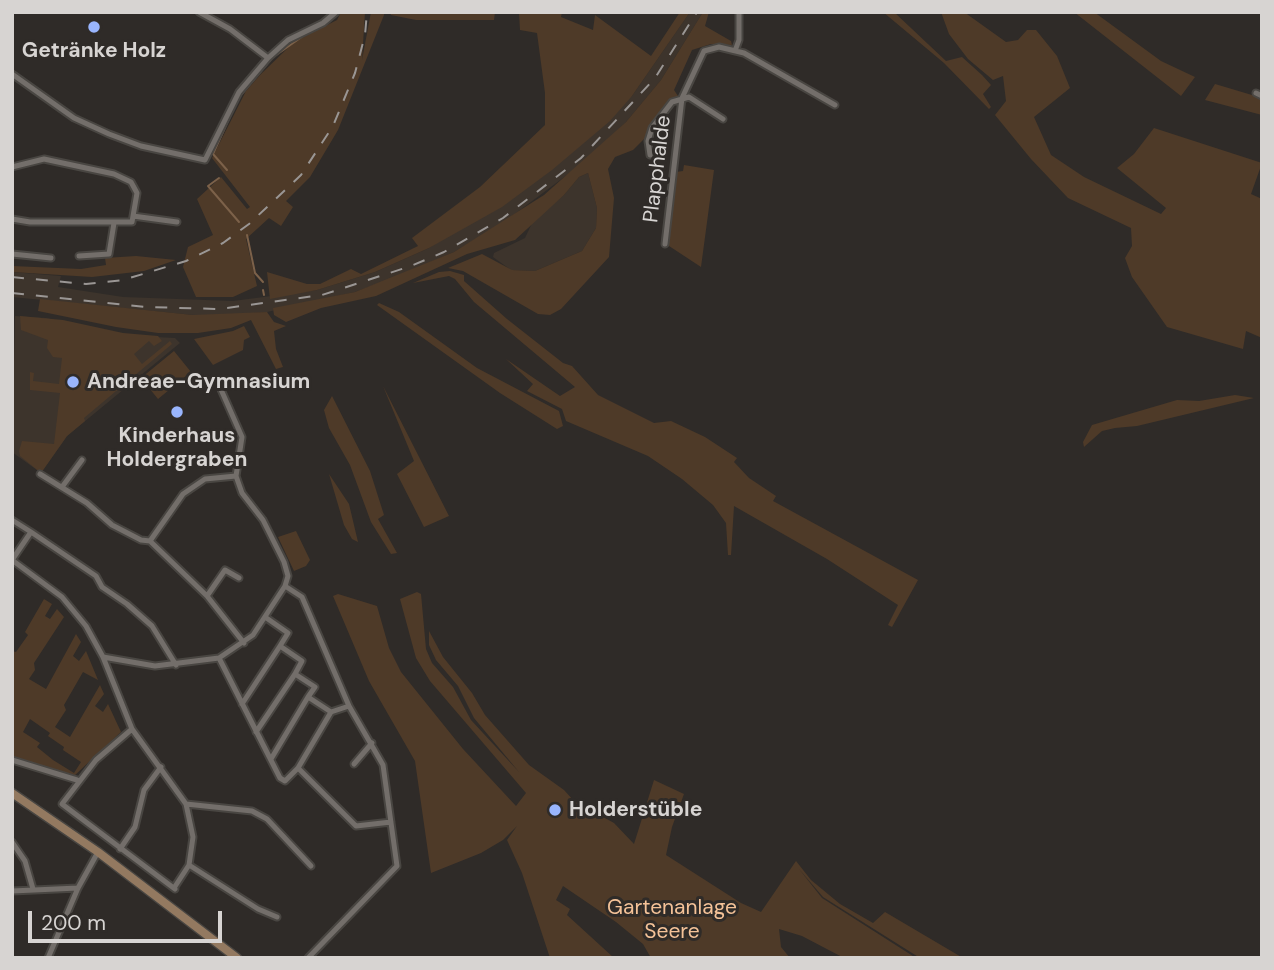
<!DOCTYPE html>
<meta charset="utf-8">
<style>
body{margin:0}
#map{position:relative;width:1274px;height:970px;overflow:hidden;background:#2f2b28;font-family:"DM Sans",sans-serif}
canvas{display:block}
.frame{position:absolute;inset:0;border:14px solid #d7d4d2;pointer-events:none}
.scale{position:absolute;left:28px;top:911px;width:194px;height:32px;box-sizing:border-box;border:4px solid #d7d4d2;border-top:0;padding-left:9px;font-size:21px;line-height:24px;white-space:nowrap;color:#d7d4d2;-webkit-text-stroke:5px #2f2b28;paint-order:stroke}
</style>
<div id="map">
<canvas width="1274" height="970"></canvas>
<div class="frame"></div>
<div class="scale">200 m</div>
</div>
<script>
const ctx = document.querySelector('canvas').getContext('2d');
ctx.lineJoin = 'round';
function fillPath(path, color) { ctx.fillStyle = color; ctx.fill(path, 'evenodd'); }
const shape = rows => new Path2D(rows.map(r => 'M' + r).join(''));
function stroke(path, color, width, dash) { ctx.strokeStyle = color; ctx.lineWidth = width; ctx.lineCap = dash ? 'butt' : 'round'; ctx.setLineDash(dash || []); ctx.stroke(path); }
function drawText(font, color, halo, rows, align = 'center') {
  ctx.font = font + ' "DM Sans",sans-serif'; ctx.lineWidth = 6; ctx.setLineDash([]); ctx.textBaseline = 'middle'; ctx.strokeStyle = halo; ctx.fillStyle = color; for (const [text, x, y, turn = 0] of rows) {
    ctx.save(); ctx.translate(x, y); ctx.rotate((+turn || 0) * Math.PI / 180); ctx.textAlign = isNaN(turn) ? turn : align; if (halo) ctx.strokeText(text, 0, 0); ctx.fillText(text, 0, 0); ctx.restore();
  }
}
const built = shape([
 [690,12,703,12,661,80,626,122,587,160,500,225,454,252,404,274,355,292,267,312,230,315,193,315,12,297,12,272,61,276,58,287,123,297,233,301,317,290,375,272,429,248,632,96],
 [588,173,597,208,596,228,582,251,535,271,511,270,493,257,494,253,525,238,533,221,564,195,579,177],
 [15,316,46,318,136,336,175,338,180,343,67,436,41,473,12,452]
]);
const green = shape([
 [341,12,365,12,362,60,371,12,384,12,384,15,338,130,310,177,286,201,293,207,281,226,269,218,246,239,257,286,233,297,196,297,183,267,188,247,213,235,197,199,221,177,247,209,250,207,212,158,246,91,260,75,294,42,337,20],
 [390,12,495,12,494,20,416,20,391,15],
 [519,12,562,12,561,17,593,30,595,15,651,56,680,12,690,12,632,96,610,121,552,170,502,207,429,248,375,272,317,290,270,299,267,272,307,284,320,284,351,269,361,274,418,246,412,238,480,187,545,125,545,93,537,33,520,30],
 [703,12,709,12,705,26,731,41,732,45,711,44,692,50,674,90,678,96,669,100,644,139,633,150,615,157,608,169,614,198,609,257,561,309,550,315,538,314,463,271,448,268,482,254,512,270,535,271,582,251,596,228,597,208,588,173,579,177,564,195,515,240,467,254,376,296,321,308,286,322,274,315,273,308,355,292,454,252,544,195,626,122,661,80],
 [883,12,894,12,946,61,962,57,982,75,991,85,983,94,991,107,989,109,944,63],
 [941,12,964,12,1006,42,1018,40,1027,30,1036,30,1057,56,1070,88,1034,117,1051,155,1084,177,1161,214,1166,208,1117,168,1134,154,1154,128,1262,163,1251,194,1262,199,1262,338,1246,331,1243,349,1167,327,1132,277,1125,258,1132,246,1131,228,1068,198,1031,159,995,115,1006,101,1003,76,993,80,968,59,949,34],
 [1074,12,1094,12,1161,61,1195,77,1181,96],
 [1215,84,1262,98,1262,115,1205,100],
 [684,165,714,170,701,267,666,244,676,172,683,171],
 [136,256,176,260,144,271,92,277,12,272,12,266,81,269,106,265,105,258],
 [450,271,464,275,464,281,507,319,563,363,572,366,598,395,654,423,671,421,705,437,737,458,734,462,749,478,776,496,773,501,918,580,892,627,888,625,898,605,827,559,734,506,731,555,728,555,726,523,713,505,682,479,648,456,566,421,562,409,527,391,533,384,506,359,560,396,575,387,474,302,455,279,449,276,413,283,439,272],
 [40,299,193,315,267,312,274,322,286,326,274,331,276,349,283,367,276,369,251,320,231,328,198,333,158,333,116,327,38,311],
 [379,303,399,312,477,368,559,411,563,426,557,429,500,393,377,305],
 [20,316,63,320,123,333,158,336,162,341,154,346,149,341,134,354,142,364,170,341,172,344,84,418,85,421,67,436,41,473,20,456,19,451,22,441,54,444,60,393,30,390,30,372,34,373,33,381,59,384,62,358,53,357,47,348,48,340,21,330],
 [244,326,250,337,244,340,243,350,213,365,194,339,233,331],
 [174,351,191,372,158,399,141,378],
 [383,386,449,516,424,527,397,474,414,461],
 [1235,395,1254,398,1137,426,1115,428,1102,431,1084,447,1083,442,1092,425,1177,400,1199,401],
 [332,396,370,471,384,515,378,519,397,553,391,554,371,522,350,465,329,428,324,410],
 [329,474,349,504,358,542,352,539,344,525],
 [296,531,310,560,306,566,294,571,278,537],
 [417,592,421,594,426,649,432,663,453,687,471,720,519,772,474,718,458,686,436,660,429,645,429,631,443,657,472,693,485,715,529,765,564,790,574,801,614,823,634,844,654,780,684,794,672,827,666,855,741,903,761,912,796,861,811,880,840,904,873,923,885,912,963,958,920,958,823,897,799,869,822,898,916,958,844,958,802,936,779,929,781,947,790,958,651,958,643,944,616,922,563,886,556,900,570,909,567,915,614,958,550,958,522,873,507,840,517,826,503,840,481,853,431,873,415,761,369,681,333,596,338,594,377,606,389,648,401,672,463,749,516,806,526,793,430,681,416,658,400,599],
 [44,599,52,604,45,616,50,619,57,609,64,617,34,663,35,670,29,679,46,689,76,634,81,642,73,656,79,661,86,651,98,680,83,672,64,705,66,710,55,727,70,737,100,685,104,694,95,706,103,712,108,704,121,732,74,776,12,757,12,651,16,652,28,635,25,632],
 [30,719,50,733,48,736,64,747,63,750,81,762,74,773,53,760,37,747,40,743,23,732]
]);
const stream = shape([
 [324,25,340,12],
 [240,96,272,58,303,36],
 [227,170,213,154,237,101],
 [219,178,208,186,239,222],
 [247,235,255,273,263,282],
 [263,290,264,295]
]);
const minor = shape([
 [199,12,230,29,268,58],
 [735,51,739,40,739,12],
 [12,74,74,118,109,134,141,146,205,160,239,92,268,58,288,40,323,23,336,12],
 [1256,93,1262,96],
 [650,155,648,141,652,128,672,102,689,97,723,119],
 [12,167,44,159,114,174,131,182,137,193,132,222,30,222,12,219],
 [133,216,177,222],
 [665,244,682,98,704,51,719,47,744,53,835,105],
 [12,254,51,258],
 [79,256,109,254,114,223],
 [40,474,87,503,112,525,141,540,150,541],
 [62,487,82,460],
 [12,520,31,532],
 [150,541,207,596,244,643],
 [150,541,183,494,205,479,236,476],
 [12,560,62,597,86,626,103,657,132,729,186,804,193,837,189,865,174,888],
 [12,560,31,532,96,576,102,587,127,604,152,626,176,665],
 [285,586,302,597,349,706,383,765,397,866,308,958],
 [207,596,225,570,239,578],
 [265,617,288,633,280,646,302,661,295,674,315,687,308,697,331,712],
 [103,657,155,666,219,658,253,635,285,586,288,576,284,562,263,520,242,493,236,476,242,437,219,385],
 [219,658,280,778,285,781,298,768,331,712,349,706],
 [242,704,280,646],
 [132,729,96,760,62,804,175,889],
 [256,732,295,674],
 [271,759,308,697],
 [12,760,77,780],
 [354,764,372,743],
 [298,768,356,826,391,822],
 [186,804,252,811,267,819,311,866],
 [12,842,25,861,33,889],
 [120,849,135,827,144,790,161,767],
 [189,865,258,909,277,917],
 [12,891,78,888],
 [48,958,78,888,98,852]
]);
const secondary = shape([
 [12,793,98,852,237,958]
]);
const rail = shape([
 [12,277,86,284,123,280,186,261,223,243,249,224,301,175,333,126,355,73,365,35,367,12],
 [12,293,146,307,219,309,322,295,411,266,444,252,503,218,581,158,655,78,697,12]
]);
const markers = [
 [94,27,7,"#99b5fd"],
 [73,382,7,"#99b5fd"],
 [177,412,7,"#99b5fd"],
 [555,810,7,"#99b5fd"]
];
const poiNames = [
 ["Getränke Holz",94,51],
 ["Andreae-Gymnasium",87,382,"left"],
 ["Kinderhaus",177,436],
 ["Holdergraben",177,460],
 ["Holderstüble",569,810,"left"]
];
const streetNames = [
 ["Plapphalde",658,169,-83]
];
const parkNames = [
 ["Gartenanlage",672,908],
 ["Seere",672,932]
];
fillPath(built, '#3d342c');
fillPath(green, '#4e3a28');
stroke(stream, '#7c6149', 2);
stroke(minor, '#494642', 9);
stroke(secondary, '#494642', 11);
stroke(minor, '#736e6a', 5);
stroke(secondary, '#937960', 8);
stroke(rail, '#9a9694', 2, [12, 12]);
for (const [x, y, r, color] of markers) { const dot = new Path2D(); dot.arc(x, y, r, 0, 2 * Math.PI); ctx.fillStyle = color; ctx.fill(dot); stroke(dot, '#2f2b28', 2.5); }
drawText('bold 21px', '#d7d4d2', '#2f2b28', poiNames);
drawText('21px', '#d7d4d2', '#2f2b28', streetNames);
drawText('21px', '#f4c298', '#2f2b28', parkNames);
</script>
